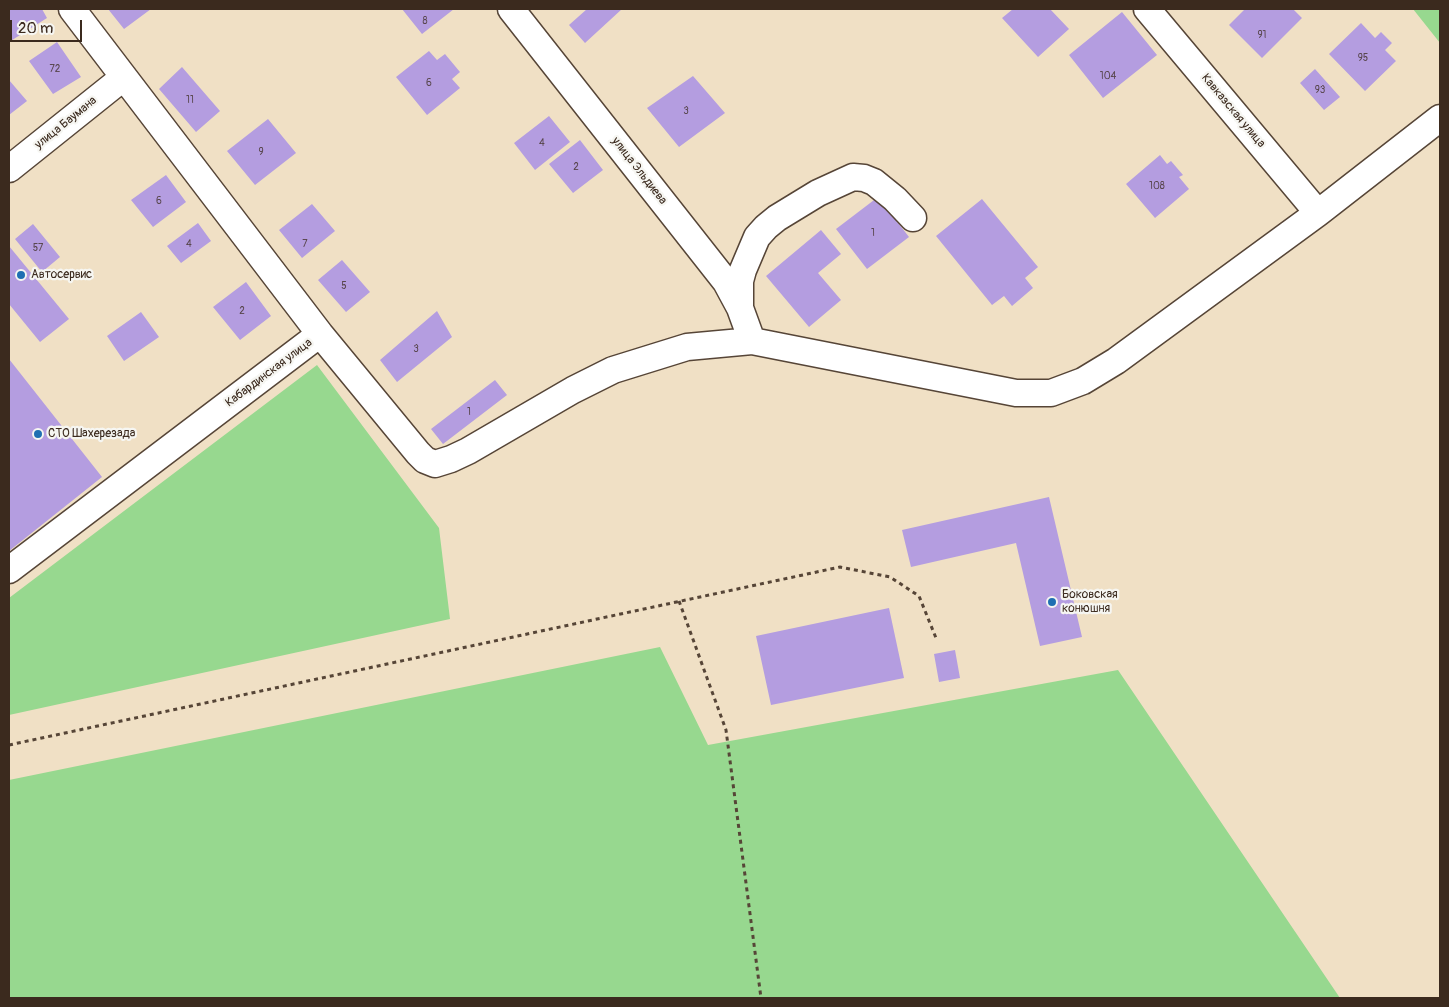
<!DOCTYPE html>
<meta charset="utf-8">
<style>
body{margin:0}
#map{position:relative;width:1449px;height:1007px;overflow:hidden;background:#f0e0c5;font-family:Pangolin,sans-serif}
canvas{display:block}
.frame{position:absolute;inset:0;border:10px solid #3b2a1e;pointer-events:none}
.scale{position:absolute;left:10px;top:20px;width:72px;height:22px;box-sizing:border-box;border:2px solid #3b2a1e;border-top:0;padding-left:6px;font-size:15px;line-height:18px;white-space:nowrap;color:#3b2a1e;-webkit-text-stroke:4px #f6f6f2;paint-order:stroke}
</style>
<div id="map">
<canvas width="1449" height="1007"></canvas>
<div class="frame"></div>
<div class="scale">20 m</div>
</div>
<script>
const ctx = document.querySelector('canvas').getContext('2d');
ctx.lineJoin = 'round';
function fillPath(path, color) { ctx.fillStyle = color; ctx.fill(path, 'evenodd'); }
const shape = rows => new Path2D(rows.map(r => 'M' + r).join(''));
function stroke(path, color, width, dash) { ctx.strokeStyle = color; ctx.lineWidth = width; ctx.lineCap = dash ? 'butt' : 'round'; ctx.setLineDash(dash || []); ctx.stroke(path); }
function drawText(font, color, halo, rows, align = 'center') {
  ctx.font = font + ' Pangolin,sans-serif'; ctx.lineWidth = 4.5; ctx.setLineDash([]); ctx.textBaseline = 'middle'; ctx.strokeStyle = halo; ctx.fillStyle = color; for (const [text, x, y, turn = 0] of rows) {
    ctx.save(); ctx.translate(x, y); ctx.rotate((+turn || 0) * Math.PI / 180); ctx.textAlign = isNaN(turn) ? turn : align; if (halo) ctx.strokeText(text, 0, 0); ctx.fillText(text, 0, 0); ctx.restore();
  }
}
const green = shape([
 [1413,9,1440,9,1440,43],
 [317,365,439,528,450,619,9,715,9,598],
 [660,647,708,745,1118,670,1340,998,9,998,9,780]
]);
const building = shape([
 [9,9,42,9,47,18,9,42],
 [108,9,151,9,124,29],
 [402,9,454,9,422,34],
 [587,9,622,9,585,43,569,25],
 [1013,9,1050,9,1069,29,1038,57,1002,18],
 [1245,9,1293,9,1302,18,1262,58,1229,25],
 [1122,12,1157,55,1103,98,1069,55],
 [1361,23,1375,38,1381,32,1392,43,1385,50,1396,61,1365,91,1329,54],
 [57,42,81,77,53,94,29,61],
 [429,51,437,60,445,54,460,72,452,79,460,88,427,115,396,77],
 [182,67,220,111,196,132,159,89],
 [1315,69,1340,97,1324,110,1300,83],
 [693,76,725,113,679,147,647,108],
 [9,80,27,101,9,115],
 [549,116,570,142,535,170,514,143],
 [268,119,296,153,255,185,227,151],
 [580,140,603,170,573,193,549,164],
 [1160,155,1167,164,1171,161,1183,175,1179,177,1189,189,1155,218,1126,184],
 [166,175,186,202,153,227,131,200],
 [878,197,909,237,867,269,836,229],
 [982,199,1038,267,1025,278,1033,288,1012,306,1004,296,992,305,936,236],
 [312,204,335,231,302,258,279,230],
 [198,223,211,241,181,263,167,246],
 [33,224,60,257,42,272,15,239],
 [821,230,841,254,818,273,841,300,809,327,766,276],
 [9,246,69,319,40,342,9,304],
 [342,260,370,292,346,312,318,280],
 [246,282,271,316,240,340,213,307],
 [437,311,452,337,397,382,380,360],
 [141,312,159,337,124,361,107,336],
 [9,359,102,477,9,551],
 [495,380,507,395,443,444,431,429],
 [1049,497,1082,637,1040,646,1016,543,911,567,902,530],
 [889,608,904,678,771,705,756,636],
 [955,650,960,678,939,682,934,654]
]);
const path = shape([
 [679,601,726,730,761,998],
 [9,745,840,567,890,577,919,596,936,638]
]);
const minor = shape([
 [511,9,726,282,740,308,752,341],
 [1147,9,1318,213],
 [9,169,124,77],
 [740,307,740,281,743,270,757,237,766,227,777,218,818,193,853,177,864,178,874,182,895,199,913,218],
 [320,334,418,453,425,460,435,464,451,459,468,451,573,390,613,370,687,347,752,341,1016,393,1051,393,1083,381,1116,361,1318,213,1440,118],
 [9,570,320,334,72,9]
]);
const markers = [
 [21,275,5,"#1f6fb2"],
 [38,434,5,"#1f6fb2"],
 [1052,602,5,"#1f6fb2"]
];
const numberNames = [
 ["8",425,21],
 ["91",1262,35],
 ["95",1363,58],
 ["72",55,69],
 ["104",1108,76],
 ["6",429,83],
 ["93",1320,90],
 ["11",190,100],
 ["3",686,111],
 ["4",542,143],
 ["9",261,152],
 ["2",576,167],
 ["108",1157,186],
 ["6",159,201],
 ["1",873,233],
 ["4",189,244],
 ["7",305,244],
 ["57",38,248],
 ["5",344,286],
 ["2",242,311],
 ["3",416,349],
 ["1",469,412]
];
const streetNames = [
 ["Кавказская улица",1233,111,50],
 ["улица Баумана",66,123,-39],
 ["улица Эльдиева",639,171,52],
 ["Кабардинская улица",269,373,-37]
];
const poiNames = [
 ["Автосервис",31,275],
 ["СТО Шахерезада",48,434],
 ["Боковская",1062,595],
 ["конюшня",1062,609]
];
fillPath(green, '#97d88f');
fillPath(building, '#b49de0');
stroke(minor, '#564537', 29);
stroke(path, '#564537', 3, [4, 4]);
stroke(minor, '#fff', 26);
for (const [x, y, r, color] of markers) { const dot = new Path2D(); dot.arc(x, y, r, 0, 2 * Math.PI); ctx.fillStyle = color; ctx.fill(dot); stroke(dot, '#f6f6f2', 2); }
drawText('10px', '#59474e', null, numberNames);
drawText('12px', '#3b2a1e', '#f6f6f2', streetNames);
drawText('12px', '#3b2a1e', '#f6f6f2', poiNames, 'left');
</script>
